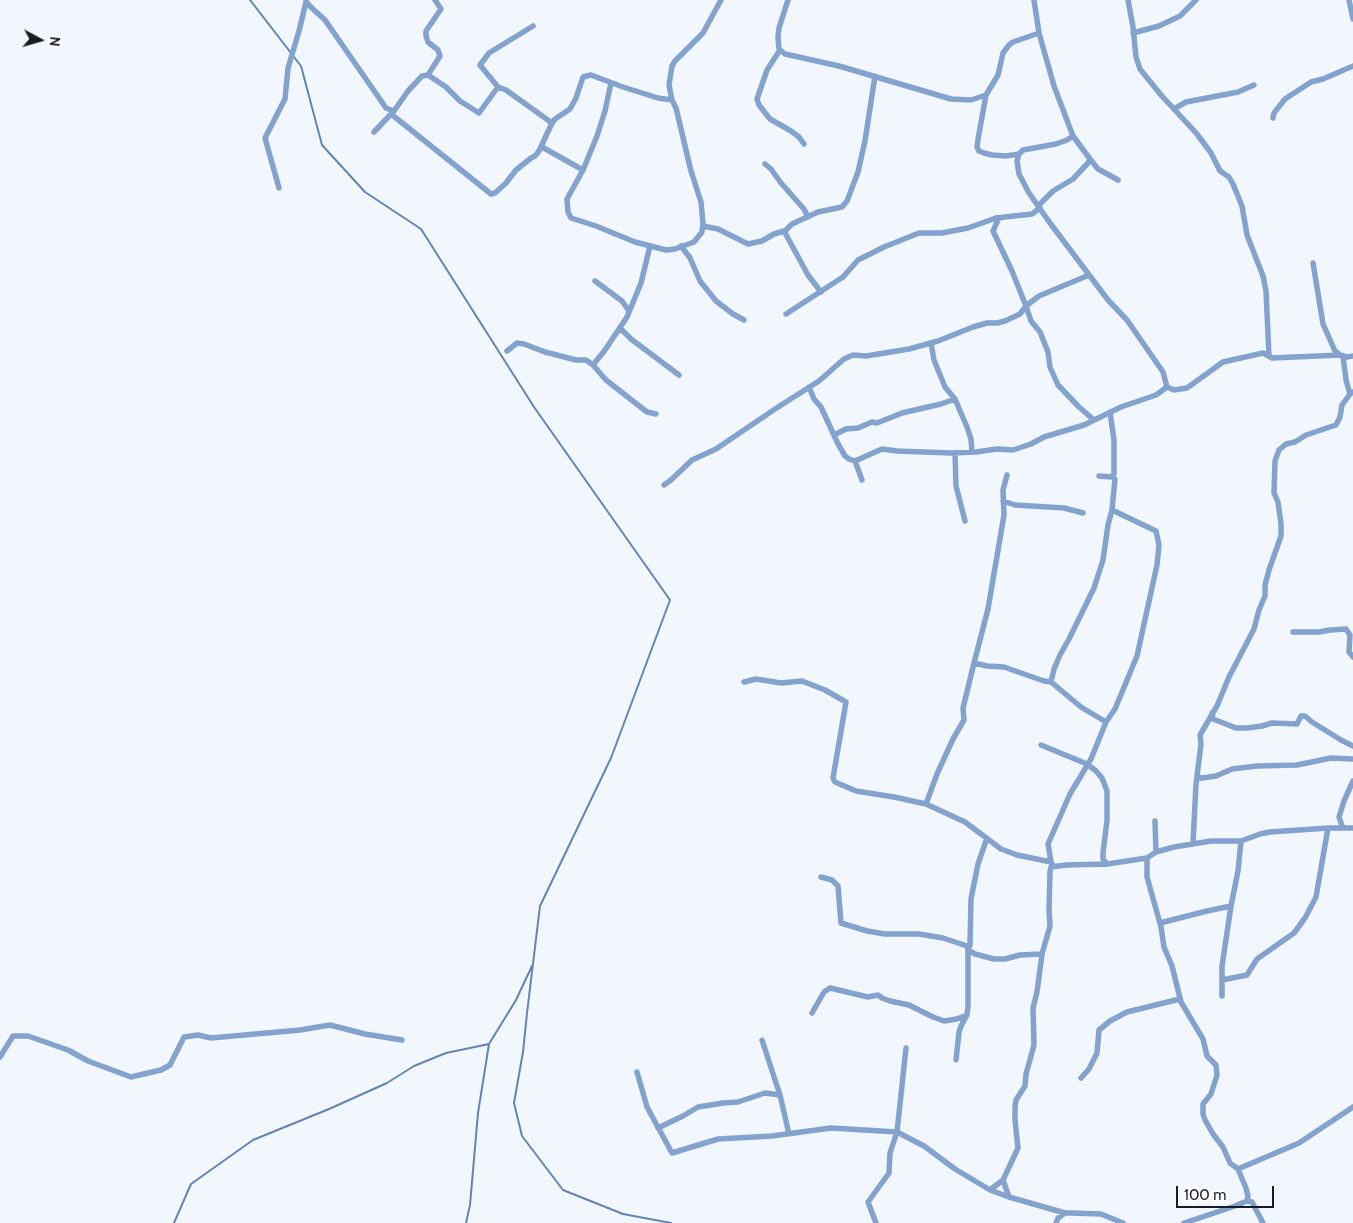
<!DOCTYPE html>
<style>
body{margin:0}
#map{position:relative;width:1353px;height:1223px;overflow:hidden;background:#f2f7fe;font-family:Cabin,sans-serif}
canvas{display:block}
.north{position:absolute;left:15px;top:15px;width:50px;height:50px;-webkit-text-stroke:4px #fff;paint-order:stroke;rotate:96deg;font-size:14px;font-weight:700;line-height:20px;text-align:center;color:#171b22}
.north::after{content:'';display:block;margin:auto;width:18px;height:22px;background:#171b22;clip-path:polygon(50% 0,100% 100%,50% 72%,0 100%)}
.scale{position:absolute;left:1176px;top:1186px;width:98px;height:22px;box-sizing:border-box;border:2px solid #171b22;border-top:0;padding-left:6px;font-size:15px;line-height:18px;white-space:nowrap;color:#171b22;-webkit-text-stroke:4px #fff;paint-order:stroke}
</style>
<div id="map">
<canvas width="1353" height="1223"></canvas>
<div class="north">N</div>
<div class="scale">100 m</div>
</div>
<script>
const ctx = document.querySelector('canvas').getContext('2d');
ctx.lineJoin = 'round';
const shape = rows => new Path2D(rows.map(r => 'M' + r).join(''));
function stroke(path, color, width, dash) { ctx.strokeStyle = color; ctx.lineWidth = width; ctx.lineCap = dash ? 'butt' : 'round'; ctx.setLineDash(dash || []); ctx.stroke(path); }
const stream = shape([
 [250,0,291,53],
 [294,57,301,66,322,145,365,192,421,229,534,407,670,600,611,758,540,906,527,1013,523,1052,514,1103,522,1136,563,1190,623,1214,671,1223],
 [174,1223,191,1184,253,1140,329,1109,387,1083,414,1066,446,1053,489,1044],
 [466,1223,470,1205,478,1113,489,1044,516,1000,532,966]
]);
const minor = shape([
 [306,0,306,2,313,9,325,20,386,108,394,111,408,91,422,76,428,75,446,87,460,101,479,113,498,87,506,90,552,123],
 [788,0,779,28,778,37,779,49,785,54,839,66,951,99,971,100,986,95,998,75,1003,53,1009,45,1013,42,1039,33],
 [1034,0,1039,33,1054,86,1073,136,1090,159,1088,163,1073,179,1053,191,1038,206],
 [1128,0,1133,27,1136,57,1140,69,1161,95,1197,134,1211,153,1220,171,1229,177,1233,184,1242,206,1247,235,1263,276,1266,291,1269,356],
 [1349,0,1353,19],
 [1133,33,1159,26,1180,16,1196,0],
 [780,50,767,70,757,99,759,105,770,119,791,131,799,137,804,144],
 [428,75,440,56,438,50,428,42,426,36,426,31,441,9,435,0],
 [498,87,480,65,489,53,533,26],
 [986,95,978,139,977,147,979,151,984,153,992,155,1006,156,1019,154],
 [1174,109,1186,102,1238,92,1254,85],
 [391,114,491,194,495,193,506,183,516,170,531,158,535,156,539,151,552,123,555,119,570,109,576,98,583,77,591,75,623,87,658,98,672,100],
 [1273,118,1274,113,1285,99,1311,82,1323,79,1353,66],
 [374,132,393,112],
 [1073,136,1067,140,1056,144,1023,150,1019,154,1017,161,1019,174,1029,193,1050,223,1108,300,1127,320,1163,372,1167,387,1174,390,1187,388,1223,362,1263,353,1272,358,1340,355,1347,357,1353,356],
 [542,147,583,170,567,199,568,212,571,218,596,226,635,242,666,250,675,249,694,242,702,232,703,224,701,202,691,171,676,108,672,100,669,85,672,66,675,61,703,33,721,0],
 [1090,159,1098,169,1118,180],
 [765,164,771,169,781,183,804,209,808,217],
 [583,170,597,136,605,111,611,83],
 [279,188,265,138,285,99,288,68,299,31,306,2],
 [703,226,718,229,748,244,762,241,774,234,784,231,808,275,821,292],
 [785,231,792,224,818,212,842,207,847,201,858,172,865,141,875,76],
 [650,246,641,283,627,317,605,350,593,365,606,380,647,412,656,414],
 [681,246,690,258,700,281,716,301,733,314,744,320],
 [1313,263,1323,324,1335,351,1340,355],
 [1089,275,1039,296,1026,306,1031,321,1040,332,1048,352,1050,367,1058,385,1079,407,1094,420],
 [595,281,622,301,629,311],
 [786,314,843,277,858,260,884,247,919,233,942,233,968,228,996,218,1032,214,1040,208],
 [620,328,631,339,679,375],
 [931,343,934,360,945,387,955,399,967,427,971,439,972,452],
 [507,351,517,343,524,344,545,352,576,360,586,360,593,365],
 [1343,356,1346,380,1350,394],
 [809,387,814,399,821,407,838,444,845,456,849,459,855,461],
 [834,435,846,429,858,428,872,422,877,423,902,413,941,404,955,399],
 [955,453,956,486,965,521],
 [1007,475,1003,490,1004,515,988,609,974,663,987,666,1004,667,1044,681,1051,682,1054,669,1060,655,1069,639,1094,588,1103,560,1108,525,1112,510,1115,479],
 [1099,476,1111,477,1114,474,1114,440,1110,412],
 [862,480,855,461,882,449,897,451,951,453,976,452,997,449,1013,450,1031,444,1044,437,1084,425,1121,407,1156,395,1167,387],
 [664,485,671,480,692,460,716,449,775,409,819,381,844,359,853,355,866,356,909,349,938,341,973,327,987,323,997,323,1005,321,1020,314,1026,306,1012,271,993,231,998,220,996,218],
 [1003,501,1015,505,1064,508,1083,513],
 [1293,632,1319,632,1330,630,1346,629,1350,635,1349,652,1353,657],
 [744,682,756,679,781,683,802,681,825,690,846,702,833,778,835,782,856,791,894,797,926,804,965,822,1001,849,1017,855,1051,862,1053,866],
 [1051,682,1081,707,1106,722],
 [1212,713,1213,719,1236,728,1247,728,1262,726,1272,723,1297,724,1301,716,1305,716,1312,722,1341,740,1353,746],
 [1041,745,1087,764,1096,771,1102,778,1107,791,1107,820,1103,853,1103,859,1107,864],
 [1197,777,1202,778,1216,776,1232,769,1257,766,1297,765,1331,758,1353,759],
 [926,804,937,774,953,739,964,720,963,708,974,663],
 [1155,821,1156,852],
 [1343,828,1341,823,1339,817,1344,801,1353,781],
 [1193,843,1196,784,1201,744,1200,735,1217,706,1229,677,1254,629,1259,610,1265,596,1265,585,1269,570,1281,536,1281,524,1278,502,1274,493,1275,461,1279,450,1286,444,1295,442,1306,435,1336,425,1340,417,1342,405,1350,394,1353,392],
 [1147,858,1147,877,1161,927,1164,947,1172,966,1181,1002,1203,1039,1207,1056,1216,1065,1217,1075,1211,1094,1203,1104,1203,1114,1205,1120,1213,1134,1223,1147,1230,1163,1238,1169,1246,1188,1248,1196,1247,1201],
 [1051,862,1048,844,1070,794,1091,759,1106,722,1115,709,1137,656,1157,565,1159,545,1156,531,1112,510],
 [821,877,832,880,838,886,841,923,867,931,885,934,919,934,943,938,967,946,968,950,975,954,994,959,1005,959,1020,955,1042,954],
 [1160,923,1207,911,1231,906],
 [1222,980,1247,975,1257,959,1294,933,1305,918,1316,897,1328,828],
 [1222,996,1222,966,1231,906,1238,871,1241,841],
 [812,1013,824,992,830,988,868,997,878,995,882,998,890,1001,909,1005,933,1017,944,1021,957,1019,967,1015],
 [762,1040,780,1095,789,1134],
 [0,1057,13,1036,28,1036,68,1050,88,1061,131,1077,161,1070,170,1065,184,1037,198,1035,211,1038,300,1030,330,1025,365,1034,402,1040],
 [956,1060,959,1032,961,1026,967,1015,968,1007,968,950,970,945,971,899,978,864,987,838],
 [637,1072,647,1107,672,1153,718,1139,772,1136,831,1128,897,1132,924,1146,955,1169,990,1190,1003,1180,1018,1148,1015,1120,1015,1107,1016,1100,1025,1086,1026,1074,1034,1045,1033,1008,1037,992,1042,954,1050,926,1049,910,1050,872,1051,867,1066,865,1107,864,1147,858,1156,852,1174,847,1211,841,1241,841,1260,834,1270,832,1328,828,1353,828],
 [1081,1078,1089,1069,1097,1053,1099,1030,1110,1021,1127,1012,1180,999],
 [658,1128,683,1116,698,1107,723,1103,738,1102,765,1093,780,1095],
 [1238,1169,1299,1143,1353,1107],
 [1003,1180,1009,1197],
 [990,1190,1009,1197,1065,1213],
 [876,1223,868,1202,889,1173,890,1153,897,1132,906,1048],
 [1056,1223,1058,1218,1065,1213,1072,1213,1101,1214,1123,1223],
 [1184,1223,1235,1206,1247,1201,1252,1202,1263,1223]
]);
stroke(stream, '#6485b2', 2);
stroke(minor, '#83a2cd', 5.5);
</script>
